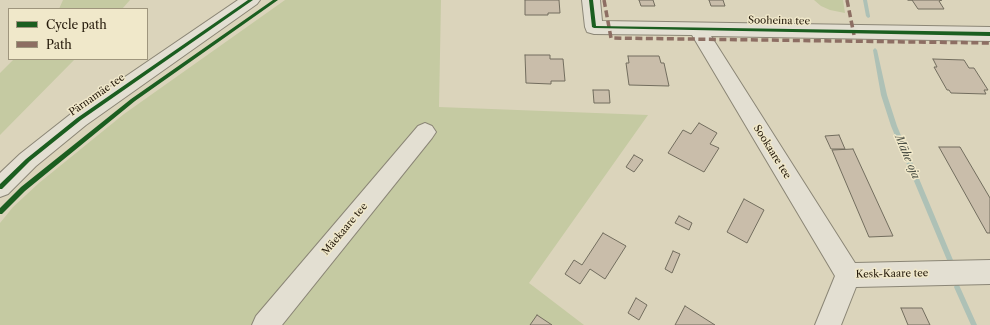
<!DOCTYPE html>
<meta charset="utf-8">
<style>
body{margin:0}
#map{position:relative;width:990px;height:325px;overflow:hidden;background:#dbd4bb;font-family:"Libre Caslon Text",serif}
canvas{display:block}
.legend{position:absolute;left:8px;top:8px;width:140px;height:52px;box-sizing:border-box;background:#f0e8ca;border:1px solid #9e957d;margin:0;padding:5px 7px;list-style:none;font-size:12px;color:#24190a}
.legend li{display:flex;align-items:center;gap:8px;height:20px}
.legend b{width:20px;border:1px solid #9e957d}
</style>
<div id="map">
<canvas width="990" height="325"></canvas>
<ul class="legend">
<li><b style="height:5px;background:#1b5e20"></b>Cycle path</li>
<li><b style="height:5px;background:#8d6e63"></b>Path</li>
</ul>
</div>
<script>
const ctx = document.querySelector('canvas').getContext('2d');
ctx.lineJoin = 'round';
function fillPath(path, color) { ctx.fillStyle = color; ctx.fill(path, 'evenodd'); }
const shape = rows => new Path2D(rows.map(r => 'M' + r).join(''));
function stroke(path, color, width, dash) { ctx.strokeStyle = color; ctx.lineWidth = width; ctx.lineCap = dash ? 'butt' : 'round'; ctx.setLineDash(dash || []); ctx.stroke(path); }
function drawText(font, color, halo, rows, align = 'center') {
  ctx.font = font + ' "Libre Caslon Text",serif'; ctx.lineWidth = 3; ctx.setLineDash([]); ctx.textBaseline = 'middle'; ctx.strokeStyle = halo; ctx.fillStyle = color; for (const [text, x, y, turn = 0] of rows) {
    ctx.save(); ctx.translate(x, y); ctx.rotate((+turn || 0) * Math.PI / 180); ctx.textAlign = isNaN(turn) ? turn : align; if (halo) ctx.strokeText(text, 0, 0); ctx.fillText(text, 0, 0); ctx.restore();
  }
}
const green = shape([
 [63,0,130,0,122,9,59,9],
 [285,0,441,0,439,107,648,115,529,283,584,325,0,325,0,223,13,207,39,183,124,114],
 [814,0,843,0,845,13,830,10,821,6],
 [14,59,75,59,0,135,0,73]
]);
const stream = shape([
 [863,0,867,0,870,16,870,17,868,18,866,16,863,0],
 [875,48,877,50,887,95,897,126,953,260,952,262,950,263,948,262,947,260,891,126,881,95,873,50,875,48],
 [957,284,959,285,977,325,971,325,954,287,955,285,957,284]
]);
const building = shape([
 [525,0,559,0,560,13,548,13,548,15,525,15,525,0],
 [639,0,653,0,655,6,641,6,639,0],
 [709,0,723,0,725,6,711,6,709,0],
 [908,0,942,0,939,1,944,9,918,9,912,0,908,0],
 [525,55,550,55,550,59,563,59,565,81,551,81,551,84,526,83,525,55],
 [628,56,659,56,661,63,664,63,669,86,629,85,626,63,629,63,628,56],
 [933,59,964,60,969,68,974,68,988,90,984,90,986,94,951,93,949,90,947,90,934,67,937,67,933,59],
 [593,90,609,90,610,103,594,103,593,90],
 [699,123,717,133,710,144,719,148,704,172,668,153,683,130,691,134,699,123],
 [839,135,845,149,831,149,825,136,839,135],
 [939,147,960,147,990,198,990,233,987,233,939,147],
 [853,149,893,236,869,237,832,150,853,149],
 [634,155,643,160,634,172,626,167,634,155],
 [744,199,764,210,747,243,727,232,744,199],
 [679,216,692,223,689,230,675,223,679,216],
 [603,233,626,246,605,279,590,269,580,284,565,274,574,260,582,265,603,233],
 [673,251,680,254,672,273,665,269,673,251],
 [636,298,647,305,639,320,628,313,636,298],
 [685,306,715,325,675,325,685,306],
 [901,308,922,308,930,325,908,325,901,308],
 [537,315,552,325,530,325,537,315]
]);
const minor = shape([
 [238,0,260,0,257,4,86,125,36,166,8,194,0,197,0,173,20,154,72,113,238,0],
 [582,0,600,0,602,21,990,27,990,41,711,36,855,263,990,260,990,284,856,287,841,325,815,325,835,276,692,35,594,34,587,32,585,27,582,0],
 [425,123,432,126,436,132,432,138,282,325,252,325,256,316,418,126,425,123]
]);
const quiet = shape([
 [604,0,611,38,990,43],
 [847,0,854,35]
]);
const cycleway = shape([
 [248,0,253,0,81,120,30,161,2,189,0,189,0,184,26,159,77,118,248,0],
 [273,0,278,0,135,101,25,191,2,214,0,214,0,208,21,187,131,99,273,0],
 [589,0,593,0,596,26,990,32,990,36,594,28,592,27,589,0]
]);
const streetNames = [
 ["Sooheina tee",779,21,1],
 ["Pärnamäe tee",97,95,-35],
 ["Sookaare tee",772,152,58],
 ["Mäekaare tee",345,229,-50],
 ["Kesk-Kaare tee",892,274,-1]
];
const waterNames = [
 ["Mähe oja",907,157,67]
];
fillPath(green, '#c5caa2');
fillPath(stream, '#aec1b6');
fillPath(building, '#c9bdaa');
stroke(building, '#726d5e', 1);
stroke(minor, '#8b8676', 2);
fillPath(minor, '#e3dfd2');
stroke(quiet, '#8d6e63', 3.5, [7, 3.5]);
fillPath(cycleway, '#1b5e20');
drawText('10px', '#24190a', '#f0e8ca', streetNames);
drawText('italic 11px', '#4d5146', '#f0e8ca', waterNames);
</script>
